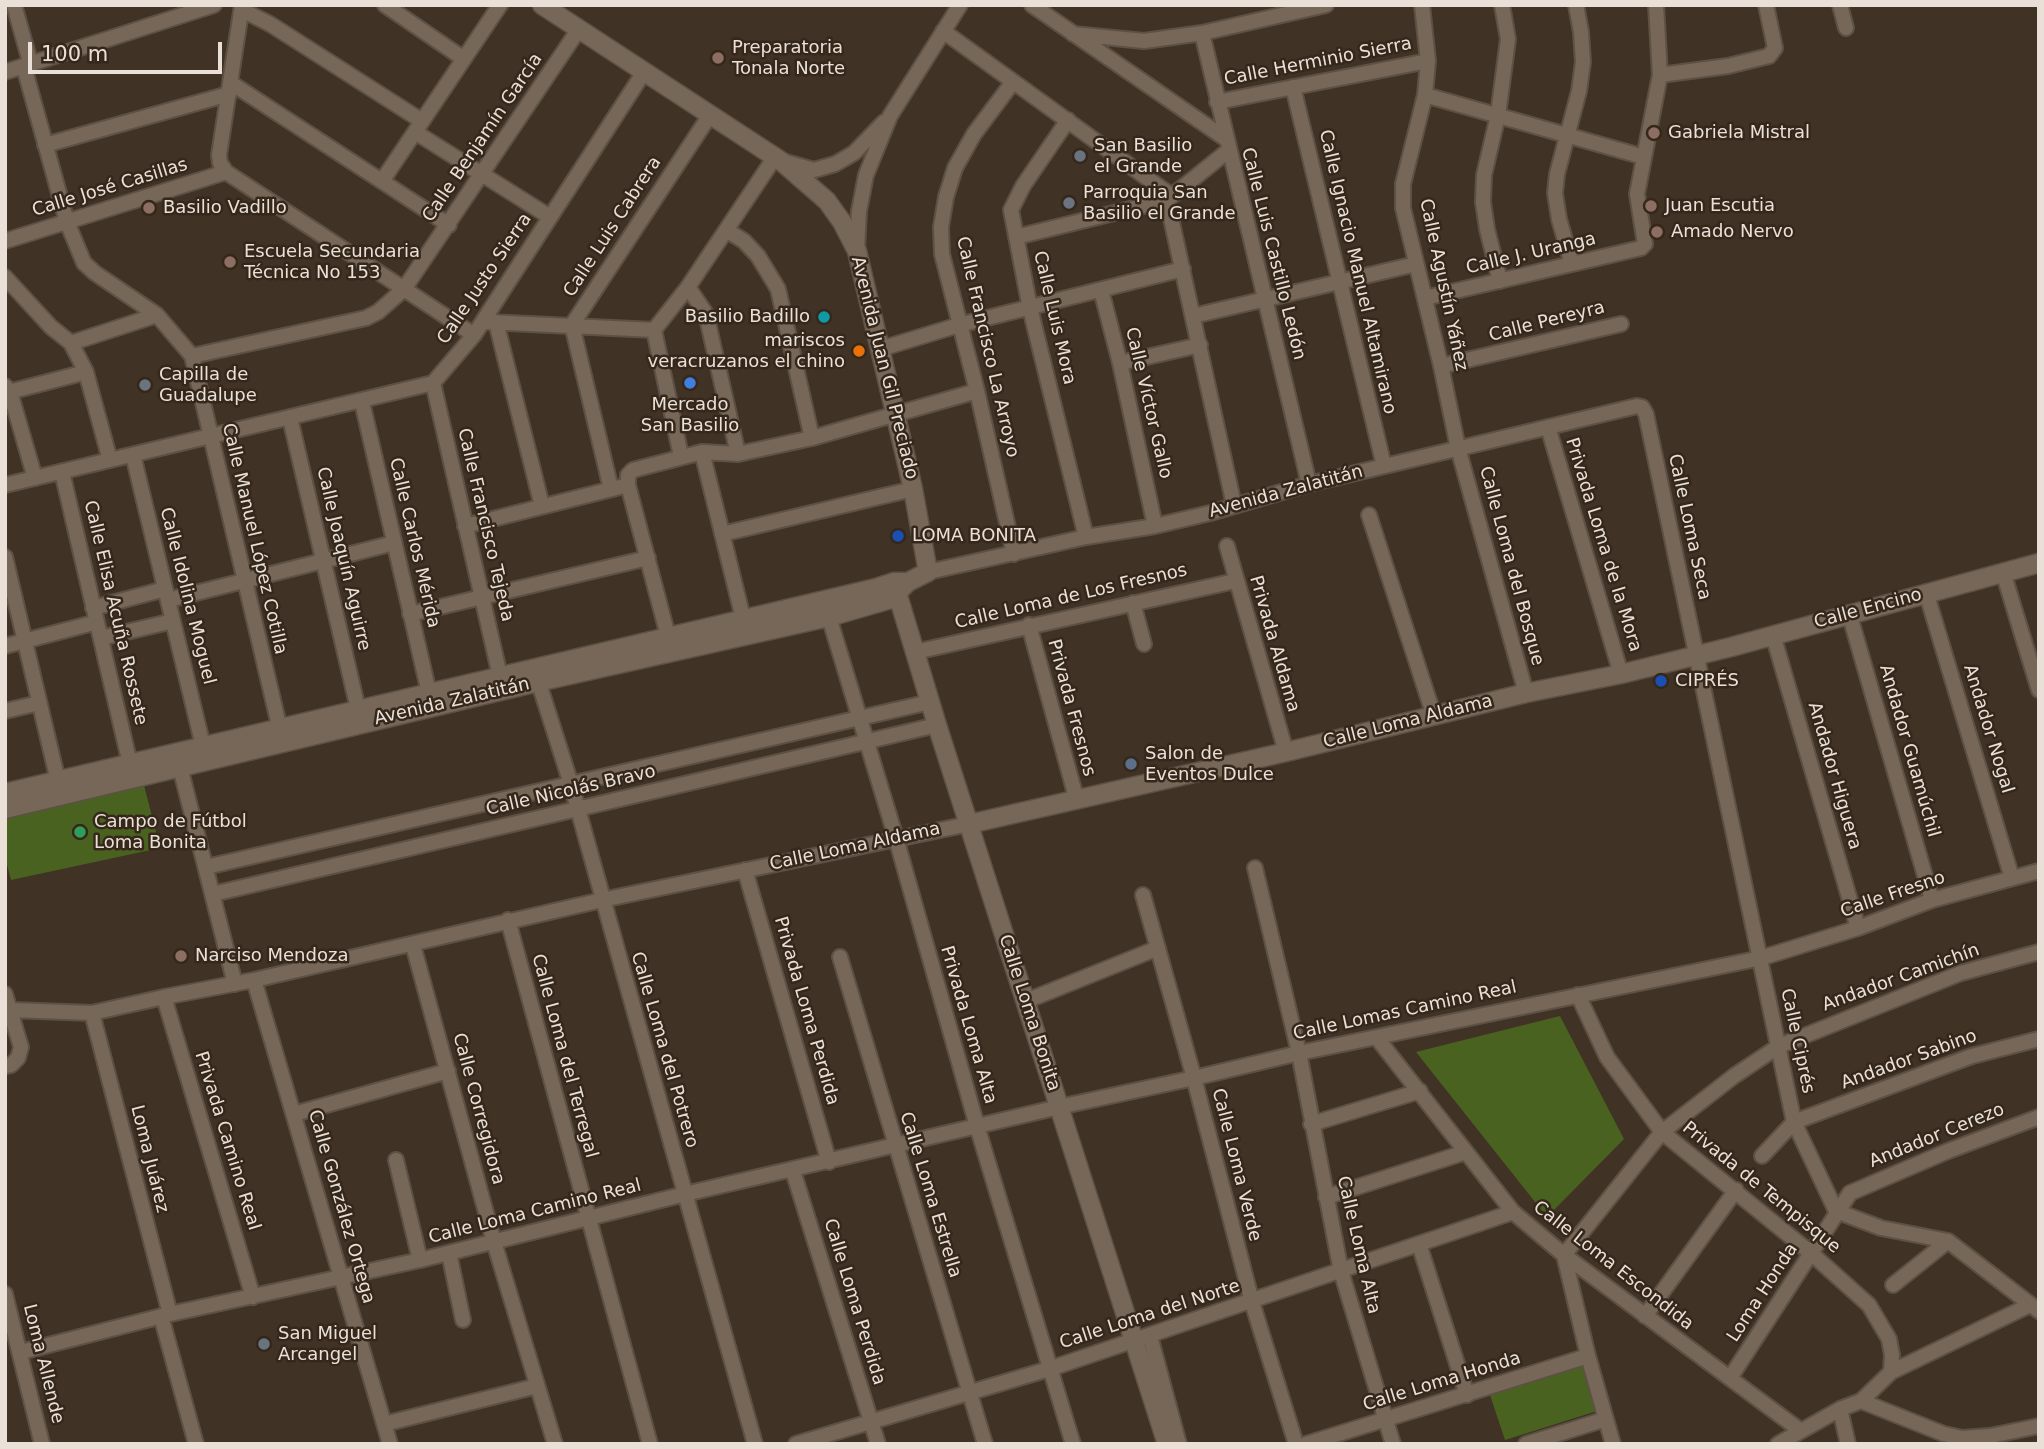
<!DOCTYPE html>
<meta charset="utf-8">
<style>
body{margin:0}
#map{position:relative;width:2044px;height:1449px;overflow:hidden;background:#403225;font-family:"DejaVu Sans",sans-serif}
canvas{display:block}
.frame{position:absolute;inset:0;border:7px solid #eae0d8;pointer-events:none}
.scale{position:absolute;left:28px;top:42px;width:194px;height:32px;box-sizing:border-box;border:4px solid #eae0d8;border-top:0;padding-left:9px;font-size:21px;line-height:24px;white-space:nowrap;color:#eae0d8;-webkit-text-stroke:5px #35281b;paint-order:stroke}
</style>
<div id="map">
<canvas width="2044" height="1449"></canvas>
<div class="frame"></div>
<div class="scale">100 m</div>
</div>
<script>
const ctx = document.querySelector('canvas').getContext('2d');
ctx.lineJoin = 'round';
function fillPath(path, color) { ctx.fillStyle = color; ctx.fill(path, 'evenodd'); }
const shape = rows => new Path2D(rows.map(r => 'M' + r).join(''));
function stroke(path, color, width, dash) { ctx.strokeStyle = color; ctx.lineWidth = width; ctx.lineCap = dash ? 'butt' : 'round'; ctx.setLineDash(dash || []); ctx.stroke(path); }
function drawText(font, color, halo, rows, align = 'center') {
  ctx.font = font + ' "DejaVu Sans",sans-serif'; ctx.lineWidth = 5; ctx.setLineDash([]); ctx.textBaseline = 'middle'; ctx.strokeStyle = halo; ctx.fillStyle = color; for (const [text, x, y, turn = 0] of rows) {
    ctx.save(); ctx.translate(x, y); ctx.rotate((+turn || 0) * Math.PI / 180); ctx.textAlign = isNaN(turn) ? turn : align; if (halo) ctx.strokeText(text, 0, 0); ctx.fillText(text, 0, 0); ctx.restore();
  }
}
const green = shape([
 [144,785,160,848,11,880,5,857,5,816],
 [1560,1016,1624,1139,1547,1217,1416,1052],
 [1582,1361,1597,1411,1505,1440,1489,1392]
]);
const minor = shape([
 [14,5,31,65],
 [242,5,219,155,220,163,226,172,474,335],
 [385,5,464,59],
 [1032,5,1226,139],
 [1422,5,1428,61,1425,95,1403,184,1403,208,1441,366,1458,448,1526,693],
 [1840,5,1846,28],
 [242,10,270,24,422,121],
 [943,31,1172,196],
 [1202,33,1309,484],
 [1073,34,1144,41,1202,33,1326,5],
 [24,67,67,222,84,263,95,273,157,315,192,356,282,738],
 [5,72,214,5],
 [1660,75,1728,66,1769,56,1775,48,1766,5],
 [1013,82,974,134,955,168,946,197,941,227,942,254,977,391,1014,554],
 [231,83,449,225],
 [1293,87,1384,466],
 [1425,95,1644,157],
 [1217,102,1428,61],
 [1068,120,1023,186,1011,210,1030,308,1086,537],
 [415,132,550,217],
 [45,145,229,94],
 [782,161,814,170,835,164,854,153,884,122],
 [382,181,500,5],
 [1167,200,1234,505],
 [726,230,744,241,758,256,778,289,812,438],
 [1016,237,1167,200,1229,150],
 [5,241,226,172],
 [857,249,859,211,866,175,890,116,960,5],
 [1572,264,1559,219,1555,193,1557,174,1579,91,1583,62,1581,32,1576,5],
 [5,277,51,327,71,343,86,372,110,460],
 [1500,281,1487,229,1483,202,1484,175,1498,115,1508,39,1502,5],
 [688,287,706,314,738,454],
 [1101,290,1120,363,1155,526],
 [1425,298,1641,248,1645,244,1637,194,1660,75,1656,5],
 [1193,316,1416,264],
 [488,322,654,330],
 [496,322,542,506],
 [654,330,688,287,775,157],
 [654,330,681,456],
 [71,343,157,315],
 [880,349,959,325,1183,269],
 [192,356,366,318,378,312,404,289,579,29],
 [1120,363,1200,345],
 [1441,366,1621,324],
 [433,383,500,676],
 [5,386,10,392,35,478],
 [5,393,86,372],
 [362,402,429,693],
 [290,418,358,709],
 [1548,427,1621,674],
 [702,452,743,618],
 [133,455,203,746],
 [62,472,130,764],
 [5,485,433,383,474,335,644,72],
 [611,489,572,325,710,115],
 [1369,515,1434,716],
 [465,526,620,487],
 [722,534,913,489],
 [1227,546,1286,752],
 [5,557,58,781],
 [928,572,1086,537,1155,526,1210,513,1309,484,1637,406,1642,407,1646,414,1794,1122,1836,1211,1881,1228,1948,1241,2039,1311],
 [2003,572,2039,690],
 [1926,592,2012,878],
 [168,600,394,543],
 [1133,603,1144,644],
 [93,608,165,589],
 [1849,613,1932,900],
 [410,614,648,558],
 [829,617,896,838,977,1126,1073,1444],
 [1029,625,1077,801],
 [1773,635,1858,928],
 [668,636,628,485,628,475,633,470,702,452,738,454,812,438,977,391],
 [101,638,173,621],
 [5,646,97,622],
 [915,652,1235,581],
 [536,674,571,784,755,1444],
 [5,711,39,703],
 [180,767,235,984],
 [206,867,930,702],
 [1255,868,1299,1053,1341,1271,1393,1444],
 [745,870,829,1162],
 [213,894,937,725],
 [1143,895,1194,1078,1252,1302,1296,1444],
 [508,920,650,1444],
 [413,945,494,1242,555,1444],
 [840,957,985,1444],
 [254,980,390,1444],
 [5,994,21,1047,18,1058,11,1065,5,1066],
 [1578,995,1607,1057,1662,1132,1812,1254,1869,1305,1889,1339,1892,1355,1891,1372],
 [164,997,253,1297],
 [1026,1001,1158,948],
 [11,1010,92,1013,164,997,254,980,602,900,969,824],
 [92,1013,170,1314],
 [1377,1038,1513,1212,1564,1255,1801,1431],
 [294,1114,448,1071],
 [1311,1124,1420,1091],
 [1762,1156,1794,1122,1972,1056,2039,1039],
 [396,1160,420,1260],
 [793,1171,878,1444],
 [1326,1197,1466,1152],
 [1419,1244,1467,1395],
 [449,1253,463,1320],
 [1893,1285,1948,1241],
 [5,1294,42,1444],
 [161,1316,196,1444],
 [1645,1316,1736,1190],
 [1150,1336,1179,1444],
 [21,1352,170,1314,420,1260,685,1194,1059,1107,1194,1078,1299,1053,1761,958,1858,928,1932,900,2039,871],
 [1730,1378,1850,1193,1948,1151,2039,1117],
 [1861,1401,1944,1434,1962,1438,1990,1436,2039,1426],
 [1840,1409,1848,1444],
 [384,1424,537,1386],
 [796,1444,1049,1369,1513,1212],
 [1306,1444,1588,1356],
 [1526,1444,1606,1419],
 [1613,1444,1588,1356,1564,1255,1662,1132,1734,1076,1779,1046,1961,973,2039,952],
 [1778,1444,1840,1409,1861,1401,1891,1372,2030,1305]
]);
const tertiary = shape([
 [895,586,937,725,1167,1444],
 [5,793,876,588,894,582,908,582],
 [5,809,538,682,829,617,891,599,908,582,928,572,913,489,857,251,842,222,827,201,781,161,542,5],
 [969,824,1286,752,1526,693,1621,674,1731,647,2039,563]
]);
const markers = [
 [718,58,7,"#8d6e63"],
 [1654,133,7,"#8d6e63"],
 [1080,156,7,"#6b7280"],
 [1069,203,7,"#6b7280"],
 [1651,206,7,"#8d6e63"],
 [149,208,7,"#8d6e63"],
 [1657,232,7,"#8d6e63"],
 [230,262,7,"#8d6e63"],
 [824,317,7,"#0f9aa8"],
 [859,351,7,"#e8710a"],
 [690,383,7,"#3f7fe0"],
 [145,385,7,"#6b7280"],
 [898,536,7,"#1a4fb4"],
 [1661,681,7,"#1a4fb4"],
 [1131,764,7,"#5c6f8a"],
 [80,832,7,"#2e9e5b"],
 [181,956,7,"#8d6e63"],
 [264,1344,7,"#6b7280"]
];
const poiNames = [
 ["Preparatoria",732,48],
 ["Tonala Norte",732,69],
 ["Gabriela Mistral",1668,133],
 ["San Basilio",1094,146],
 ["el Grande",1094,167],
 ["Parroquia San",1083,193],
 ["Basilio el Grande",1083,214],
 ["Juan Escutia",1665,206],
 ["Basilio Vadillo",163,208],
 ["Amado Nervo",1671,232],
 ["Escuela Secundaria",244,252],
 ["Técnica No 153",244,273],
 ["Basilio Badillo",810,317,"right"],
 ["mariscos",845,341,"right"],
 ["veracruzanos el chino",845,362,"right"],
 ["Capilla de",159,375],
 ["Guadalupe",159,396],
 ["Mercado",690,405,"center"],
 ["San Basilio",690,426,"center"],
 ["LOMA BONITA",912,536],
 ["CIPRÉS",1675,681],
 ["Salon de",1145,754],
 ["Eventos Dulce",1145,775],
 ["Campo de Fútbol",94,822],
 ["Loma Bonita",94,843],
 ["Narciso Mendoza",195,956],
 ["San Miguel",278,1334],
 ["Arcangel",278,1355]
];
const streetNames = [
 ["Calle Herminio Sierra",1318,62,-11],
 ["Calle Benjamín García",483,138,-56],
 ["Calle José Casillas",110,188,-17],
 ["Calle Luis Cabrera",613,227,-57],
 ["Calle Luis Castillo Ledón",1273,254,76],
 ["Calle J. Uranga",1531,254,-13],
 ["Calle Ignacio Manuel Altamirano",1357,272,77],
 ["Calle Justo Sierra",485,279,-56],
 ["Calle Agustín Yáñez",1443,285,78],
 ["Calle Luis Mora",1054,318,77],
 ["Calle Pereyra",1547,322,-14],
 ["Calle Francisco La Arroyo",987,347,77],
 ["Avenida Juan Gil Preciado",884,368,76],
 ["Calle Víctor Gallo",1148,403,77],
 ["Avenida Zalatitán",1286,492,-15],
 ["Calle Francisco Tejeda",485,525,77],
 ["Calle Loma Seca",1689,527,78],
 ["Calle Manuel López Cotilla",254,539,77],
 ["Calle Carlos Mérida",414,543,77],
 ["Privada Loma de la Mora",1603,545,73],
 ["Calle Joaquín Aguirre",343,559,77],
 ["Calle Loma del Bosque",1511,566,75],
 ["Calle Idolina Moguel",187,596,76],
 ["Calle Loma de Los Fresnos",1071,597,-13],
 ["Calle Encino",1868,609,-15],
 ["Calle Elisa Acuña Rossete",115,613,77],
 ["Privada Aldama",1274,644,74],
 ["Avenida Zalatitán",452,702,-13],
 ["Privada Fresnos",1071,708,75],
 ["Calle Loma Aldama",1408,722,-14],
 ["Andador Nogal",1988,729,73],
 ["Andador Guamúchil",1909,751,74],
 ["Andador Higuera",1834,776,74],
 ["Calle Nicolás Bravo",571,791,-13],
 ["Calle Loma Aldama",855,847,-12],
 ["Calle Fresno",1893,895,-19],
 ["Andador Camichín",1901,978,-20],
 ["Privada Loma Perdida",806,1011,74],
 ["Calle Lomas Camino Real",1405,1011,-12],
 ["Calle Loma Bonita",1029,1013,72],
 ["Privada Loma Alta",968,1025,74],
 ["Calle Ciprés",1797,1041,78],
 ["Calle Loma del Potrero",664,1050,74],
 ["Calle Loma del Terregal",564,1056,75],
 ["Andador Sabino",1909,1060,-20],
 ["Calle Corregidora",478,1109,75],
 ["Andador Cerezo",1937,1136,-22],
 ["Privada Camino Real",227,1141,73],
 ["Loma Juárez",149,1159,76],
 ["Calle Loma Verde",1236,1165,76],
 ["Privada de Tempisque",1761,1188,39],
 ["Calle Loma Estrella",930,1195,73],
 ["Calle González Ortega",341,1207,74],
 ["Calle Loma Camino Real",535,1212,-14],
 ["Calle Loma Alta",1358,1245,77],
 ["Calle Loma Escondida",1613,1266,38],
 ["Loma Honda",1763,1293,-57],
 ["Calle Loma Perdida",854,1302,73],
 ["Calle Loma del Norte",1150,1315,-18],
 ["Loma Allende",43,1364,76],
 ["Calle Loma Honda",1442,1382,-17]
];
fillPath(green, '#4a621f');
stroke(minor, '#5d5146', 18);
stroke(tertiary, '#5d5146', 21);
stroke(minor, '#776759', 14);
stroke(tertiary, '#776759', 18);
for (const [x, y, r, color] of markers) { const dot = new Path2D(); dot.arc(x, y, r, 0, 2 * Math.PI); ctx.fillStyle = color; ctx.fill(dot); stroke(dot, '#35281b', 2.5); }
drawText('18px', '#eae0d8', '#35281b', poiNames, 'left');
drawText('18px', '#eae0d8', '#35281b', streetNames);
</script>
